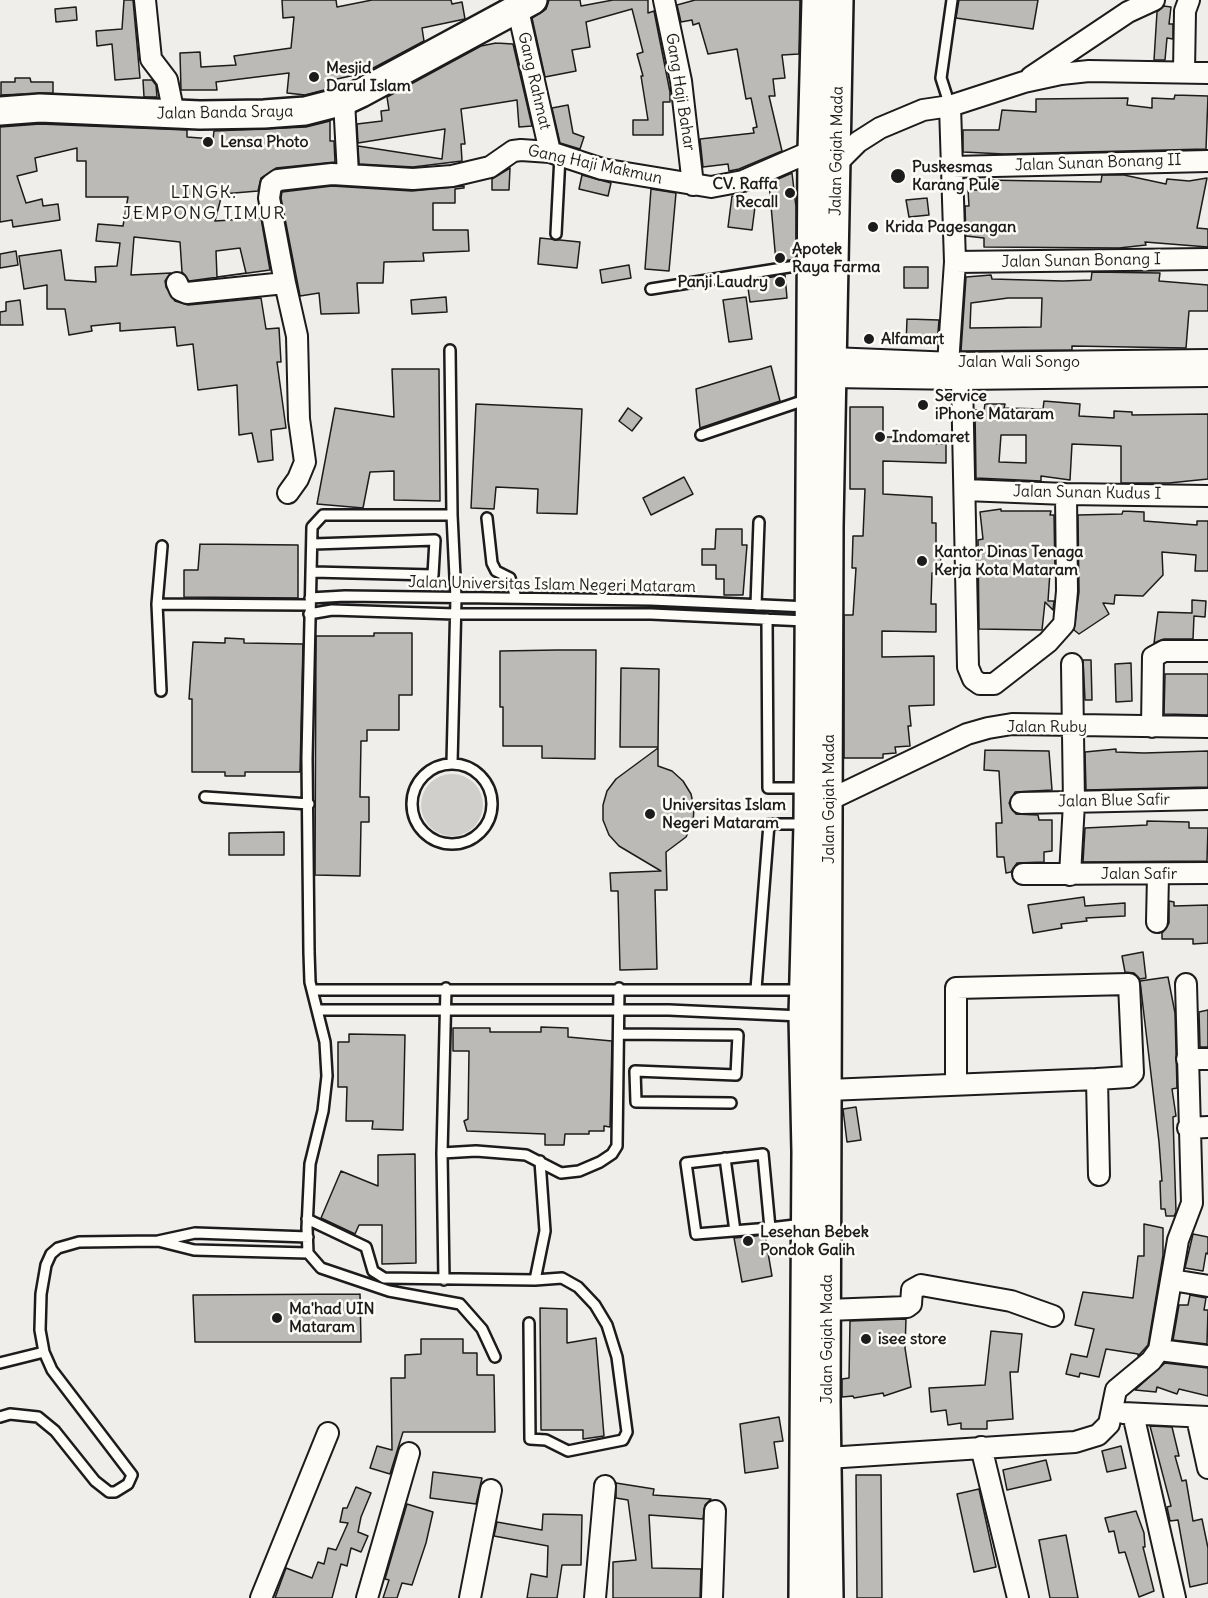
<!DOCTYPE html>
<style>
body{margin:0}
canvas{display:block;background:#f0eeea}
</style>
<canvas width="1208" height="1598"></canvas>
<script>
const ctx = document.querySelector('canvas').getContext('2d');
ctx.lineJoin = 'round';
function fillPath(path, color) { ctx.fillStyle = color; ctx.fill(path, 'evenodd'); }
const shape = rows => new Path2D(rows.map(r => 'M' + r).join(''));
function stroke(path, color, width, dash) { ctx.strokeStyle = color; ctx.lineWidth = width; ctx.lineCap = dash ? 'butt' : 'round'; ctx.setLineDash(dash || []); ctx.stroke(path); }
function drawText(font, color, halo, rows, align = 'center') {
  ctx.font = font + ' Delius,sans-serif'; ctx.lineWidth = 5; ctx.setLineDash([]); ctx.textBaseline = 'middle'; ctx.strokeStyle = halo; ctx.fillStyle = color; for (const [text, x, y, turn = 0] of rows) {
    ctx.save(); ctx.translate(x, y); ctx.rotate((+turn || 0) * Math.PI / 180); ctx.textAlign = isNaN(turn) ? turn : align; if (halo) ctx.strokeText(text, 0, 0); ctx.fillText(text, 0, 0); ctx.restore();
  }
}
const green = shape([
 '421 805a31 31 0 1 1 62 0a31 31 0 1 1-62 0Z'
]);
const building = shape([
 [124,0,133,0,140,78,115,80,112,44,97,46,96,31,122,29,124,0],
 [282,0,336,0,337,7,372,0,451,0,452,4,462,2,465,19,422,28,424,41,364,73,337,79,336,87,305,95,287,93,289,73,216,82,217,90,181,90,180,53,200,52,201,67,236,65,234,56,291,48,294,17,283,18,282,0],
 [549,0,580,0,581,6,613,0,648,0,648,13,654,11,670,92,670,102,663,102,663,135,633,135,633,120,648,120,641,76,643,76,637,54,643,52,632,9,586,22,590,47,572,50,576,71,545,77,532,18,546,9,549,0],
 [695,0,800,0,799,54,782,55,785,78,773,79,775,96,769,96,782,151,739,169,729,171,728,164,703,167,700,139,754,133,753,128,757,127,751,98,746,99,737,49,708,54,699,23,693,25,692,20,681,22,677,5,695,0],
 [959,0,1038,0,1033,29,956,18,959,0],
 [1164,6,1171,7,1169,24,1173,24,1173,39,1167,38,1165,60,1154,60,1157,12,1164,6],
 [76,7,77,20,56,22,55,9,76,7],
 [496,43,513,44,532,126,519,127,517,100,461,109,465,144,461,144,462,161,413,167,359,164,358,146,442,159,445,129,358,143,357,124,382,121,381,111,389,110,387,97,481,46,496,43],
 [15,78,30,78,31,82,53,82,53,93,1,95,1,82,15,82,15,78],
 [143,80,152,80,156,85,157,97,144,97,143,80],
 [1175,95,1208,96,1206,149,1004,154,963,152,963,130,999,130,1002,110,1036,112,1036,99,1128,98,1127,105,1152,108,1152,98,1174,99,1175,95],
 [568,105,573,133,584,137,580,149,560,143,552,108,568,105],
 [330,121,330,141,334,141,335,162,276,168,261,178,258,191,222,194,215,221,261,218,270,270,189,281,182,272,180,242,134,237,131,275,171,273,165,281,166,287,175,301,188,305,261,298,266,329,279,328,281,362,277,362,286,428,271,430,273,460,258,462,252,433,239,435,237,385,198,390,193,344,177,346,175,327,120,331,120,323,91,326,92,331,69,335,65,309,47,309,47,285,24,289,19,256,61,250,65,280,96,282,95,267,117,266,120,243,96,241,98,224,123,226,128,197,86,197,86,161,77,161,77,148,35,158,37,171,17,176,26,203,42,199,43,206,58,204,60,220,13,227,12,220,0,222,0,127,40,124,187,130,187,137,213,139,214,131,306,127,330,121],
 [240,248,246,273,217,277,216,251,240,248],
 [510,168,509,190,492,190,492,179,510,168],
 [792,173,796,207,796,259,776,262,769,183,792,173],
 [582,175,611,183,608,196,579,189,582,175],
 [1102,175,1124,175,1166,184,1167,179,1189,181,1207,178,1197,228,1208,229,1208,247,1145,242,1146,245,1119,248,984,247,984,238,966,236,965,206,969,206,968,190,983,190,984,180,1101,182,1102,175],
 [332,186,412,191,464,186,464,188,455,189,455,203,433,203,433,230,468,230,469,251,423,253,424,261,384,262,383,283,357,283,359,313,321,314,319,293,300,296,281,198,282,192,332,186],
 [651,189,676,193,669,271,645,269,651,189],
 [732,196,756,199,752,230,728,227,732,196],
 [927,198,929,215,909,217,906,200,927,198],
 [540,238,580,242,577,268,538,264,540,238],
 [16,251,18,265,0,268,0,254,16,251],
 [629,265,631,278,602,283,600,270,629,265],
 [904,267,928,267,928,288,904,288,904,267],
 [1092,272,1160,273,1159,281,1208,285,1208,311,1189,311,1186,348,1072,346,1072,350,961,351,966,277,991,275,992,279,1063,281,1091,280,1092,272],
 [1008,298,1042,298,1041,327,970,328,971,303,1008,298],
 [785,275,787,298,750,302,747,281,785,275],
 [446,297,447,312,412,314,411,300,446,297],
 [746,297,752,339,729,342,723,300,746,297],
 [20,300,23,325,0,325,0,312,6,311,6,302,20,300],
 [907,319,939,320,937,345,906,345,907,319],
 [771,366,780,401,700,428,696,389,771,366],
 [392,369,439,369,440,501,394,500,394,471,370,472,363,508,317,504,335,408,394,417,392,369],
 [1044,401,1080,404,1079,416,1114,418,1114,411,1132,412,1132,415,1208,414,1208,479,1169,483,1121,483,1121,446,1072,444,1070,480,1041,476,1041,481,976,478,975,410,984,410,985,404,1005,404,1004,408,1043,409,1044,401],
 [1001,435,1026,435,1026,463,999,462,1001,435],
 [476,404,582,409,577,514,537,513,538,489,496,487,494,509,471,508,476,404],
 [850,407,883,407,883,437,892,437,892,442,946,444,946,463,883,461,883,494,932,497,932,523,936,523,936,556,941,556,940,573,932,573,931,604,936,604,936,632,882,631,882,657,934,656,934,705,909,706,911,726,908,726,910,746,895,747,896,753,883,754,883,758,844,758,844,615,853,615,856,568,852,568,853,536,863,536,865,489,850,489,850,407],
 [628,408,642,418,632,431,619,421,628,408],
 [684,477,693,494,651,515,643,498,684,477],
 [1001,509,1001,511,1051,511,1050,515,1054,515,1055,572,1050,572,1048,601,1054,601,1053,610,1045,602,1042,630,979,629,978,540,983,539,980,512,1001,509],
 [1123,511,1144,512,1144,521,1197,525,1197,521,1208,521,1208,571,1195,571,1196,555,1162,552,1163,575,1143,596,1115,595,1114,604,1103,603,1109,614,1079,634,1074,630,1079,592,1078,515,1122,514,1123,511],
 [716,529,742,529,742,545,747,545,743,595,724,595,724,579,716,579,716,565,702,565,702,549,715,549,716,529],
 [200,544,298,545,298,598,184,597,184,570,198,570,200,544],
 [1192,600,1206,601,1205,617,1194,616,1193,639,1164,639,1154,643,1158,612,1192,613,1192,600],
 [374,633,412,633,412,695,399,695,399,730,367,730,367,741,361,741,360,797,369,797,369,822,361,822,360,876,315,875,316,636,374,636,374,633],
 [225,638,244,639,244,643,303,644,300,772,245,772,245,776,225,776,225,772,192,772,192,699,189,699,193,642,225,643,225,638],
 [557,650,596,650,595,759,542,758,542,746,503,746,503,707,500,707,500,651,557,650],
 [1083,660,1091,660,1092,700,1085,700,1083,660],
 [1131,663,1132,701,1116,702,1115,664,1131,663],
 [621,668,659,669,658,747,620,747,621,668],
 [1165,674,1208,674,1208,715,1164,714,1165,674],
 [658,748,658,766,672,771,683,781,691,794,694,808,693,823,686,837,666,852,667,890,655,890,657,969,620,970,618,891,611,891,610,873,661,871,619,846,609,835,603,820,603,805,607,791,616,779,658,748],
 [1116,749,1116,752,1144,753,1208,751,1208,787,1086,790,1085,752,1116,749],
 [985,750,1049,751,1052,790,1015,792,1009,803,1016,814,1038,815,1039,820,1052,820,1052,851,1044,852,1044,862,1017,863,1011,872,1006,873,1004,857,997,857,996,823,1002,823,999,771,984,770,985,750],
 [1147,821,1189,822,1189,828,1208,828,1207,861,1083,862,1085,828,1147,825,1147,821],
 [284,832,284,855,229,855,229,833,284,832],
 [1084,897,1085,906,1125,903,1125,916,1086,918,1087,921,1061,924,1062,928,1033,933,1028,905,1084,897],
 [1169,901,1174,902,1174,906,1208,905,1208,943,1193,944,1193,939,1162,939,1162,933,1169,923,1169,901],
 [1143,952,1146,978,1140,979,1134,973,1125,972,1122,956,1143,952],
 [1168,977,1175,1013,1177,1088,1172,1089,1176,1116,1173,1117,1176,1212,1174,1216,1166,1216,1165,1209,1161,1209,1160,1181,1162,1181,1159,1142,1140,981,1168,977],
 [1208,1010,1208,1047,1200,1047,1199,1012,1208,1010],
 [541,1027,568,1028,568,1037,612,1041,610,1127,604,1126,604,1131,589,1131,589,1134,565,1134,564,1145,545,1145,545,1134,467,1131,464,1121,468,1119,469,1051,453,1051,453,1028,490,1028,490,1032,541,1032,541,1027],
 [349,1034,405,1035,403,1130,372,1129,373,1121,346,1121,347,1087,338,1087,338,1042,349,1042,349,1034],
 [856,1107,861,1140,847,1142,843,1109,856,1107],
 [415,1154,416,1263,382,1264,382,1225,359,1225,355,1234,321,1218,341,1171,378,1186,378,1155,415,1154],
 [1144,1224,1163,1228,1163,1255,1148,1345,1138,1356,1138,1354,1106,1349,1099,1377,1080,1373,1079,1377,1066,1374,1071,1354,1087,1357,1094,1329,1075,1325,1083,1292,1133,1298,1138,1256,1144,1256,1144,1224],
 [1193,1234,1208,1237,1208,1254,1206,1253,1203,1271,1185,1268,1193,1234],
 [765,1235,772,1276,742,1282,734,1238,765,1235],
 [360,1294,361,1342,195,1342,193,1295,360,1294],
 [1190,1295,1206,1298,1204,1310,1208,1310,1207,1344,1173,1340,1179,1305,1188,1305,1190,1295],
 [540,1308,567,1309,567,1343,596,1338,604,1436,583,1439,583,1430,541,1430,540,1308],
 [906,1319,905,1348,911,1387,884,1396,883,1393,854,1398,853,1396,842,1397,842,1379,849,1378,850,1321,906,1319],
 [991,1331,1022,1334,1018,1372,1010,1372,1013,1419,987,1421,987,1429,961,1429,961,1423,948,1425,946,1410,931,1412,929,1388,985,1385,991,1331],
 [421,1339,463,1339,463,1353,477,1353,477,1375,494,1375,495,1432,403,1432,390,1474,370,1468,377,1446,392,1450,391,1378,405,1378,405,1355,421,1354,421,1339],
 [1165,1363,1208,1368,1208,1396,1179,1389,1177,1394,1157,1387,1156,1392,1135,1390,1165,1363],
 [779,1417,783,1441,774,1442,778,1468,745,1473,740,1424,779,1417],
 [1150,1426,1172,1427,1179,1456,1175,1456,1182,1481,1186,1480,1193,1521,1202,1519,1208,1548,1208,1583,1190,1587,1178,1520,1170,1521,1167,1507,1171,1506,1150,1426],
 [1121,1446,1126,1468,1107,1472,1102,1451,1121,1446],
 [1046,1460,1051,1480,1007,1490,1003,1470,1046,1460],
 [433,1472,482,1478,476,1504,430,1498,433,1472],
 [856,1475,881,1475,882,1598,857,1598,856,1475],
 [616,1483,654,1489,653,1495,711,1499,705,1505,703,1519,649,1515,652,1568,701,1569,700,1598,613,1598,613,1562,636,1560,628,1500,616,1498,616,1483],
 [356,1487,371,1493,361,1517,358,1532,368,1536,361,1552,351,1548,347,1566,341,1564,332,1598,275,1598,286,1568,312,1578,318,1562,324,1564,328,1548,336,1550,348,1523,340,1522,343,1508,347,1508,356,1487],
 [979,1489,996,1567,974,1572,957,1494,979,1489],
 [407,1504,433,1512,426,1543,412,1585,402,1583,397,1598,383,1598,389,1580,385,1579,407,1504],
 [1136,1511,1144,1533,1145,1547,1143,1547,1154,1591,1139,1597,1125,1552,1119,1553,1114,1531,1109,1532,1105,1518,1136,1511],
 [543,1514,582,1515,581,1565,562,1565,557,1598,527,1598,531,1574,547,1577,548,1546,494,1536,497,1522,542,1530,543,1514],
 [1066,1535,1078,1598,1050,1598,1039,1540,1066,1535]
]);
const lane = shape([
 [950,106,941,78,952,0],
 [556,234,560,156],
 [651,289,808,264],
 [450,350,452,515,323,515,312,527,307,758,309,952,310,982,325,1042,327,1076,323,1111,310,1164,307,1228,308,1253,321,1268,389,1291,460,1304,482,1329,495,1357],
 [701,435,808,399],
 [487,518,492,563,496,571,510,578,516,598],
 [313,572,433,575,435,540,313,544],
 [310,598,345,596,651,600,808,607],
 [157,604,162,546],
 [756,605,759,522],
 [309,614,332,610,455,614,651,614,806,621],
 [767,619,768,788,806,788],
 [161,691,157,604,309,605],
 [452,763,456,598,452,515],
 '412 804a40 40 0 1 1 80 0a40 40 0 1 1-80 0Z',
 [205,797,309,804],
 [446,988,442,1153,476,1151,526,1155,561,1173,579,1171,600,1162,612,1154,617,1146,619,988],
 [756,989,769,824,805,824],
 [313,990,801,990],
 [318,1010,669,1010,801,1016],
 [621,1034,738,1035,736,1075,635,1071,636,1102,731,1103],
 [442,1153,444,1280],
 [725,1158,735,1231],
 [307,1219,366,1247,373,1271,384,1278,535,1280],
 [770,1228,763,1154,686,1163,696,1234,770,1228,803,1224],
 [158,1241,194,1250,308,1253],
 [529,1323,530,1439,546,1440,568,1451,623,1440,627,1432,617,1357,607,1325,595,1305,578,1287,562,1278,535,1280,545,1231,540,1161],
 [0,1363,44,1352],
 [0,1417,10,1414,38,1417,55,1431,95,1481,109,1492,115,1492,128,1484,132,1475,52,1370,44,1352,40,1330,41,1294,46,1265,51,1254,58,1248,79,1242,158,1241,195,1233,308,1237]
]);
const street = shape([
 [145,0,151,59,167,80,174,114],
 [664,0,681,81,693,185],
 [518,10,550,152],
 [1184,71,1185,11,1189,0],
 [1031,77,1128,12,1154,0],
 [344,101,348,174],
 [837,163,858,142,880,128,923,110,950,106],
 [952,167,1208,161],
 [955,262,1208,259],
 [177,283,180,290,187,293,285,283,269,198,271,185,278,180,332,174,413,179,452,176,490,167,513,151,521,150,550,152,602,169,711,187,743,181,812,151],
 [285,283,297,336,299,419,305,462,298,479,288,493],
 [831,358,954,363,1208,360],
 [831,377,962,379,1208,376],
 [947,379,955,262,950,106,1024,82,1061,74,1089,71,1208,73],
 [962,379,968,667,973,679,980,684,994,684,1048,642,1064,624,1067,591,1066,494],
 [965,490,1066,494,1208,496],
 [1152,727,1153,657,1164,651,1208,651],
 [829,800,967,734,988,728,1012,724,1208,727],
 [1021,803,1208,799],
 [1023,874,1208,873],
 [1070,875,1074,803,1072,664],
 [1157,922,1158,875],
 [1187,1059,1208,1059],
 [956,1083,956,988,1129,984,1133,1073,1129,1077,1097,1079],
 [828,1090,1097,1079,1099,1175],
 [1188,1128,1208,1127],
 [1172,1280,1208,1286],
 [827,1310,907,1307,911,1304,912,1290,921,1285,1011,1301,1053,1316],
 [1159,1350,1208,1356],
 [1123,1413,1208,1417],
 [1133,1414,1175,1598],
 [1197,1418,1208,1468],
 [981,1447,1018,1598],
 [827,1458,1075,1442,1098,1435,1109,1424,1116,1390,1151,1361,1159,1350,1178,1240,1192,1203,1186,984],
 [261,1598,328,1433],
 [367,1598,409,1453],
 [470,1598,491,1490],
 [595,1598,605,1486],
 [712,1598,715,1511]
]);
const secondary = shape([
 [0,111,40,108,200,115,264,114,305,111,344,101,361,93,533,0],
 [803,1598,806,1152,803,1016,808,824,812,151,816,0],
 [829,1598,826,1402,829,526,839,0]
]);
const markers = [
 [314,77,6,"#1c1c1c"],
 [208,142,6,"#1c1c1c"],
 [898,176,8,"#1c1c1c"],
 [790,193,6,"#1c1c1c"],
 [873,227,6,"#1c1c1c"],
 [780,258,6,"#1c1c1c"],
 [780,282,6,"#1c1c1c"],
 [869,339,6,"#1c1c1c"],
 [923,405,6,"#1c1c1c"],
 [880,437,6,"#1c1c1c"],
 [922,561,6,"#1c1c1c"],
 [650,814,6,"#1c1c1c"],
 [748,1241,6,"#1c1c1c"],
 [277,1318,6,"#1c1c1c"],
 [866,1339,6,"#1c1c1c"]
];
const poiNames = [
 ["Mesjid",326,68],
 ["Darul Islam",326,86],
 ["Lensa Photo",220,142],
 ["Puskesmas",912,167],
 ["Karang Pule",912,185],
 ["CV. Raffa",778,184,"right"],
 ["Recall",778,202,"right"],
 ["Krida Pagesangan",885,227],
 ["Apotek",792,249],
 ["Raya Farma",792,267],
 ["Panji Laudry",768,282,"right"],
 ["Alfamart",881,339],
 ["Service",935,396],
 ["iPhone Mataram",935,414],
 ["Indomaret",892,437],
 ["Kantor Dinas Tenaga",934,552],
 ["Kerja Kota Mataram",934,570],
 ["Universitas Islam",662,805],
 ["Negeri Mataram",662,823],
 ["Lesehan Bebek",760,1232],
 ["Pondok Galih",760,1250],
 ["Ma'had UIN",289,1309],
 ["Mataram",289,1327],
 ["isee store",878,1339]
];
const streetNames = [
 ["Gang Rahmat",534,81,77],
 ["Gang Haji Bahar",680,92,81],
 ["Jalan Banda Sraya",225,113,-1],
 ["Jalan Gajah Mada",837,151,-89],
 ["Jalan Sunan Bonang II",1098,163,-2],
 ["Gang Haji Makmun",595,165,12],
 ["Jalan Sunan Bonang I",1081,261,-1],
 ["Jalan Wali Songo",1019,362],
 ["Jalan Sunan Kudus I",1087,493,1],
 ["Jalan Universitas Islam Negeri Mataram",552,585,1],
 ["Jalan Ruby",1047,727],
 ["Jalan Gajah Mada",829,799,-90],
 ["Jalan Blue Safir",1114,801,-1],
 ["Jalan Safir",1139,874],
 ["Jalan Gajah Mada",827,1339,-90]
];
const neighbourhoodNames = [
 ["LINGK.",204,193],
 ["JEMPONG TIMUR",204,214]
];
fillPath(green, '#d0cfcc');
fillPath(building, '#bbbab6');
stroke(building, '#1c1c1c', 1.5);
stroke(lane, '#1c1c1c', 14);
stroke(street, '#1c1c1c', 24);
stroke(secondary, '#1c1c1c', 32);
stroke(lane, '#fdfcf7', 9);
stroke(street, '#fdfcf7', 20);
stroke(secondary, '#fdfcf7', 27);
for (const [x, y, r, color] of markers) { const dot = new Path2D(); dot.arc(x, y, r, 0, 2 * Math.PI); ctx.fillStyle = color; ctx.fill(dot); stroke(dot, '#fdfcf7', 2); }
drawText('bold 16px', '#1c1c1c', '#fdfcf7', poiNames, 'left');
drawText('16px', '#1c1c1c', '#fdfcf7', streetNames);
ctx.letterSpacing = '1.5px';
drawText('18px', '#1c1c1c', '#fdfcf7', neighbourhoodNames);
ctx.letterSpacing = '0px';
</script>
